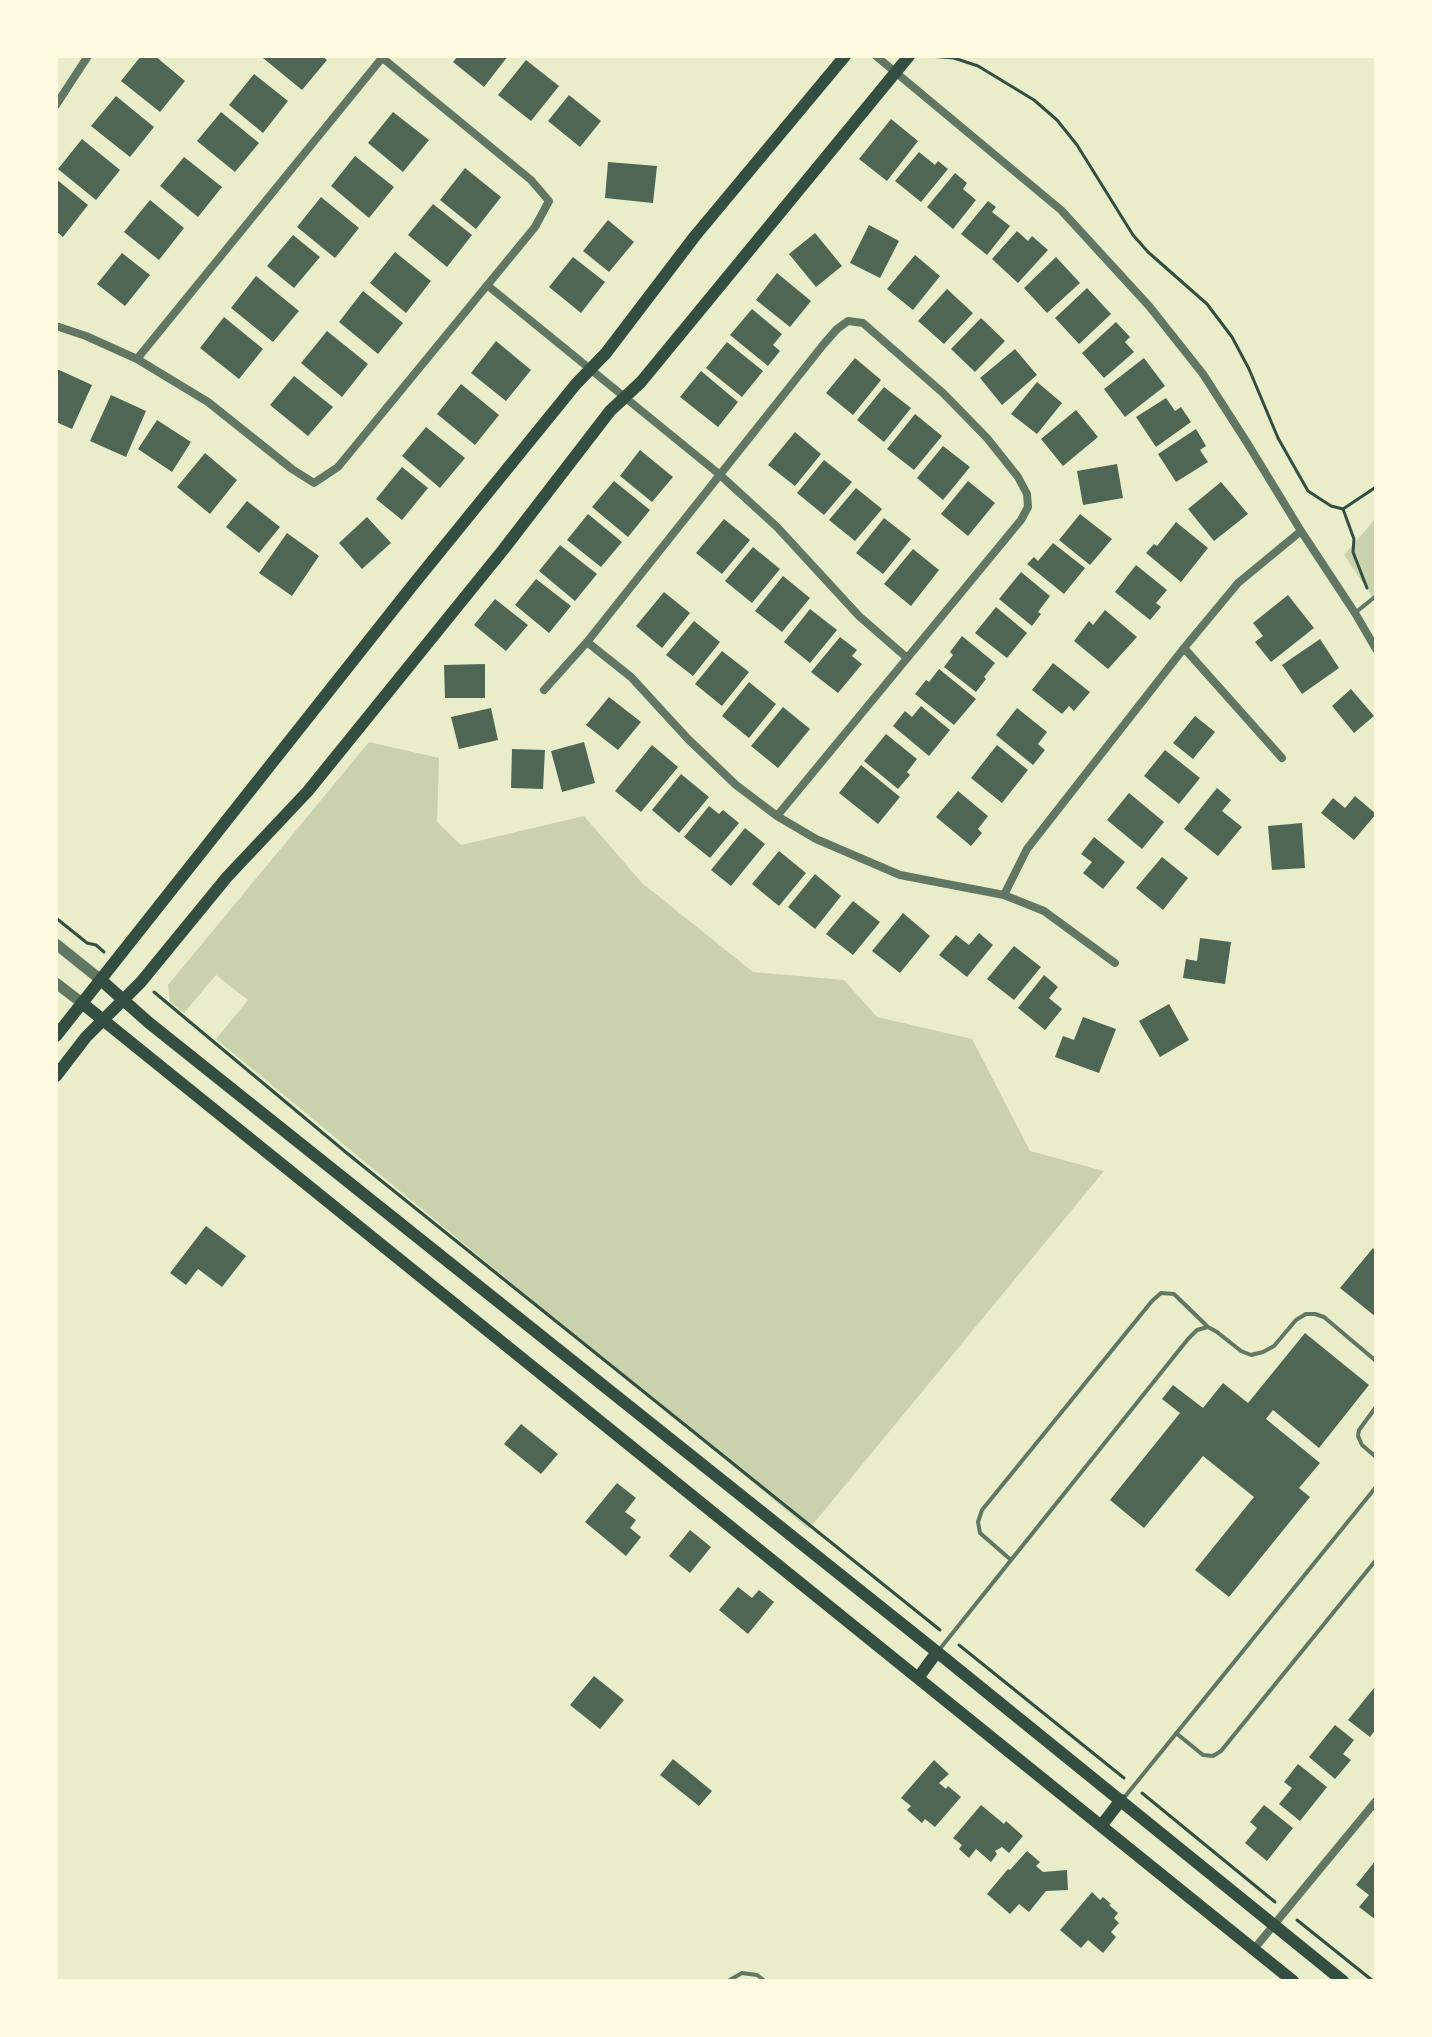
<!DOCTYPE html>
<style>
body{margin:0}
#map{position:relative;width:1432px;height:2037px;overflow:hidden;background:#e9edc9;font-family:"Alegreya Sans",sans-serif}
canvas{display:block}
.frame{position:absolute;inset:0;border:58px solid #fefae0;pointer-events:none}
</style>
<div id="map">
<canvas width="1432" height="2037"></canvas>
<div class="frame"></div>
</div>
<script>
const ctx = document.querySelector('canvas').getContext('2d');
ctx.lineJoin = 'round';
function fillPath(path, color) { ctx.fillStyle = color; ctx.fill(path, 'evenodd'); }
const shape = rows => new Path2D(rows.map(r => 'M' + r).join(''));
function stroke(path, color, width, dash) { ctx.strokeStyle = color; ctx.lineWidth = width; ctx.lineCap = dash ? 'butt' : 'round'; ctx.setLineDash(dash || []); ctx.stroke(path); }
const green = shape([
 [1376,518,1376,602,1344,555],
 [369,742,439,758,437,822,461,845,584,816,642,883,753,972,844,980,877,1017,972,1039,1030,1151,1104,1171,809,1529,216,1039,248,1000,216,975,184,1013,170,1002,168,985]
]);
const building = shape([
 [141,56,155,56,185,81,160,112,121,81],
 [265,56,322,56,327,60,302,90,263,58],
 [458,56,508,56,484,87,453,62],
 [526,60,559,86,531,121,498,95],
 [254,74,288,101,263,133,229,105],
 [569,95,601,121,580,147,548,121],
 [116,96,154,127,130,157,91,126],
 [221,112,259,143,235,172,197,141],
 [393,112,429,140,403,172,368,143],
 [891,119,918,141,887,181,859,159],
 [82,139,120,170,96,200,58,169],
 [919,152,935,165,938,161,948,169,921,202,895,181],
 [355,156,394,187,369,218,331,186],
 [184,157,222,187,198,217,160,186],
 [608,162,657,166,653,203,605,198],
 [465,168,501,197,476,229,440,200],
 [955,173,967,183,963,189,976,200,953,229,927,207],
 [56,179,88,205,63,237,56,231],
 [321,197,359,228,335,258,297,227],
 [150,200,184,228,159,260,124,232],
 [988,201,996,207,992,212,1010,226,987,255,961,234],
 [433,204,472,235,447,267,408,235],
 [608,220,634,242,609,272,583,251],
 [869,225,899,241,880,278,850,263],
 [1017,231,1028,241,1032,236,1048,250,1018,283,992,259],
 [815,233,842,266,816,287,789,254],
 [293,235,320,257,294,288,267,266],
 [395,252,431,281,406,313,370,283],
 [122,253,150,275,125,306,97,284],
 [915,255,940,276,913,310,887,289],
 [573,257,605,282,581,313,549,287],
 [1056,257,1080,283,1047,313,1024,288],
 [777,273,811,301,790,327,756,300],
 [256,276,299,311,273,342,231,308],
 [1087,288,1111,314,1079,344,1055,318],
 [947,289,973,313,944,344,918,321],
 [363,291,403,323,378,354,339,322],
 [752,309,782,334,773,345,780,351,768,366,730,335],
 [224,317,263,349,239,379,200,348],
 [981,318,1005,341,975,372,951,349],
 [1116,322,1130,337,1125,342,1134,352,1104,378,1082,353],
 [327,331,368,364,342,397,301,363],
 [496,341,531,370,506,401,471,373],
 [727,342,763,371,742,397,706,368],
 [1015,349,1037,375,1002,405,980,378],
 [855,358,881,380,853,415,826,393],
 [1144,358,1165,386,1125,417,1104,389],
 [57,369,92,385,72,429,56,422],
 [701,371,738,402,718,427,680,397],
 [294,376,333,407,308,436,270,405],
 [1037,382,1062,403,1037,434,1011,414],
 [461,384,499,415,475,445,437,414],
 [884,387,911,408,884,442,857,420],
 [111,395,146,411,126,457,90,441],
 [1166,398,1175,411,1181,407,1191,422,1156,447,1136,417],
 [1076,410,1098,437,1063,466,1041,439],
 [915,414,942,436,914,470,887,449],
 [157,420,191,442,172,472,138,449],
 [426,427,465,458,440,488,402,456],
 [1196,429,1206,446,1200,450,1208,462,1176,482,1158,454],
 [795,432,821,454,795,486,768,465],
 [943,446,970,467,943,500,917,478],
 [640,450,673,477,652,502,620,476],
 [205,453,237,480,210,514,177,487],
 [824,460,852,482,824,515,797,493],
 [1117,464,1123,498,1083,505,1077,471],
 [402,467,428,488,402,520,376,499],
 [614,481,650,510,628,537,592,507],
 [968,481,995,503,968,536,941,514],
 [1221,482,1248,514,1214,541,1188,509],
 [856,488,882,509,855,541,829,520],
 [247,501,280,527,259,553,226,527],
 [588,514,622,542,601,567,567,540],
 [1080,514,1112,539,1090,565,1059,540],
 [367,517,391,543,362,569,339,543],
 [884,518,911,539,883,574,856,553],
 [724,519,750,540,722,574,696,553],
 [1176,522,1208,548,1181,582,1146,553,1154,544,1157,546],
 [287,533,319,556,292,596,259,573],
 [1053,543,1085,568,1064,594,1027,564,1034,557,1038,561],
 [560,545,597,574,575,601,539,571],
 [753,547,780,569,752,603,725,581],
 [913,549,939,570,911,606,884,584],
 [1136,565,1167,590,1156,603,1161,607,1150,620,1115,592],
 [1021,572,1050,596,1038,612,1041,614,1032,626,999,599],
 [783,576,810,598,782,632,755,611],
 [536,579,571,606,549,633,515,605],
 [664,592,690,613,662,648,636,626],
 [1288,595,1314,628,1271,662,1255,642,1263,636,1253,623],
 [495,599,528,625,506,651,474,625],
 [996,607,1027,633,1007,658,975,633],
 [810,609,837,630,810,663,784,642],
 [1105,610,1137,637,1108,669,1074,641,1089,621,1093,625],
 [694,621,720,642,693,676,666,655],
 [962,636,995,663,984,677,986,679,976,692,944,667,953,655,950,652],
 [840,637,857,650,852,656,862,664,838,693,811,672],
 [1320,639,1339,668,1302,694,1282,665],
 [722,651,749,672,722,706,695,684],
 [1053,663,1090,692,1074,711,1069,706,1062,714,1032,690],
 [485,664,485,698,445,698,444,665],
 [939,669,976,699,954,725,915,694,926,680,929,682],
 [749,682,776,704,749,738,722,716],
 [1351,689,1374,716,1354,733,1332,706],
 [609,697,641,722,618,750,586,725],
 [921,706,950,730,929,756,893,726,905,711,912,717],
 [783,707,810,729,778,768,751,746],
 [491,708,498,740,459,749,451,717],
 [1017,708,1047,732,1038,744,1045,750,1033,765,996,735],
 [1195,716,1215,732,1193,759,1173,743],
 [886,734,917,759,907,772,910,775,898,789,864,761],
 [584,742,595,783,562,792,551,751],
 [652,745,678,767,641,812,615,791],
 [997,745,1028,770,1002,803,971,778],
 [512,749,545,750,543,789,511,788],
 [1165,750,1200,778,1179,804,1144,776],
 [861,765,900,797,878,824,839,793],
 [681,774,709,797,679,833,652,810],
 [1217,788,1231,800,1222,811,1242,827,1218,856,1184,829],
 [958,791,988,816,978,829,982,833,971,846,936,817],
 [1129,793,1164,822,1142,849,1107,820],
 [1355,796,1376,814,1354,840,1321,813,1333,798,1345,808],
 [709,806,719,814,723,810,739,823,710,858,684,837],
 [1302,823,1305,868,1272,870,1268,826],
 [745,828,765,844,731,886,711,870],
 [1094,837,1125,862,1103,889,1083,873,1092,862,1081,854],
 [779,851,806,873,779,906,752,884],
 [1162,857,1188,878,1163,910,1136,888],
 [815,874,841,896,815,929,788,907],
 [853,901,880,922,853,955,826,934],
 [903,913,930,936,900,973,872,951],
 [979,933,993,945,967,977,939,955,956,935,969,945],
 [1200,938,1231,942,1225,984,1183,978,1186,959,1197,961],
 [1014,946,1041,967,1014,1000,987,979],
 [1044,975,1058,987,1049,998,1062,1009,1045,1030,1018,1008],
 [1169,1004,1189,1040,1160,1057,1139,1021],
 [1083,1017,1116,1029,1099,1073,1055,1057,1063,1036,1074,1040],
 [206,1226,246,1256,222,1287,198,1269,186,1285,170,1273],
 [1373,1248,1376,1251,1376,1317,1340,1288],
 [1305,1333,1369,1385,1319,1448,1273,1410,1266,1419,1320,1463,1299,1488,1310,1497,1229,1597,1195,1570,1254,1497,1203,1456,1144,1528,1110,1500,1180,1413,1162,1399,1173,1385,1203,1408,1223,1383,1248,1403],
 [521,1424,558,1454,541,1474,504,1444],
 [617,1483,636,1498,625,1512,636,1520,630,1528,641,1537,626,1556,585,1522],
 [690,1530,711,1547,690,1573,669,1556],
 [738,1587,752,1598,759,1590,774,1602,748,1634,719,1610],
 [594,1676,624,1700,600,1729,570,1705],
 [1374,1688,1376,1690,1376,1729,1370,1737,1348,1720],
 [1335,1725,1354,1740,1343,1754,1351,1760,1335,1779,1309,1757],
 [673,1759,712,1791,699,1806,660,1775],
 [934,1760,949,1774,939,1783,946,1789,948,1786,961,1797,935,1827,925,1819,922,1823,907,1810,911,1806,901,1798],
 [1298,1764,1327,1787,1300,1821,1279,1804,1292,1788,1284,1782],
 [981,1805,1004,1824,1006,1821,1023,1836,1009,1853,1002,1847,995,1851,997,1854,991,1862,976,1849,969,1858,959,1849,962,1845,953,1838],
 [1264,1805,1293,1828,1267,1861,1245,1843,1257,1828,1250,1822],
 [1027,1851,1040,1862,1036,1866,1043,1872,1067,1870,1068,1890,1046,1891,1029,1912,1019,1904,1010,1914,987,1894,1008,1869,1010,1870],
 [1376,1860,1376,1920,1359,1907,1369,1895,1356,1885],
 [1092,1892,1100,1900,1103,1897,1111,1904,1109,1905,1118,1913,1114,1918,1119,1923,1111,1932,1116,1937,1103,1953,1088,1940,1081,1948,1060,1930]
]);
const path = shape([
 [929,56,954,58,978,66,1034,100,1057,120,1077,145,1133,235,1148,252,1207,304,1232,337,1249,369,1278,438,1308,491,1331,506,1343,509,1376,487],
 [1343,509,1354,539,1353,552,1367,588],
 [56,918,87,943,96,945,104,952],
 [154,992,348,1154,940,1630],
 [959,1645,1124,1778],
 [1142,1793,1275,1902],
 [1297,1920,1373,1981]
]);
const service = shape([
 [1355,613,1376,596],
 [1376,1407,1359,1430,1358,1436,1362,1445,1376,1457],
 [1011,1560,980,1533,978,1522,982,1510,1152,1301,1161,1293,1174,1294,1207,1326],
 [939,1650,1188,1339,1197,1330,1208,1327,1217,1332,1241,1351,1251,1355,1263,1352,1274,1346,1296,1320,1306,1314,1315,1314,1324,1317,1376,1361],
 [1176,1733,1203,1755,1213,1756,1221,1751,1376,1560],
 [1123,1799,1376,1487],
 [728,1981,742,1973,757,1975,765,1981]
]);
const minor = shape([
 [876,56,1061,210,1149,306,1203,374,1246,441,1301,531,1355,613,1376,649],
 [56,105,88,56],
 [487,285,719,474,777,527,859,616,906,657],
 [56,326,86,336,137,359,208,402,292,469,314,483,338,467,535,227,549,201,531,180,380,56],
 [137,359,382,58],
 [587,642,631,677,688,739,736,785,777,816,816,839,900,875,1004,895,1044,911,1115,963],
 [1184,648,1282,758],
 [544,690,587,642,823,345,837,329,848,321,863,323,943,393,987,438,1018,477,1027,494,1028,507,1021,520,777,816],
 [1004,895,1027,849,1184,648,1238,583,1301,531],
 [1254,1949,1376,1801]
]);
const tertiary = shape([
 [56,944,101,980],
 [56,983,82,1003]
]);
const secondary = shape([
 [101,980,148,1022,937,1652,1343,1981],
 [82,1003,1293,1981],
 [56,1036,412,586,576,384,606,353,695,236,845,56],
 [56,1076,86,1037,141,982,227,877,308,791,503,550,610,411,641,382,909,56],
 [918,1678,937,1652],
 [1101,1826,1121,1800]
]);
fillPath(green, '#cad2ad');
fillPath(building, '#4f6655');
stroke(path, '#344e41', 3);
stroke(service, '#617663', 4);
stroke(minor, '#617663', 8);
stroke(tertiary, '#617663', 11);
stroke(secondary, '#344e41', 12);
</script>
